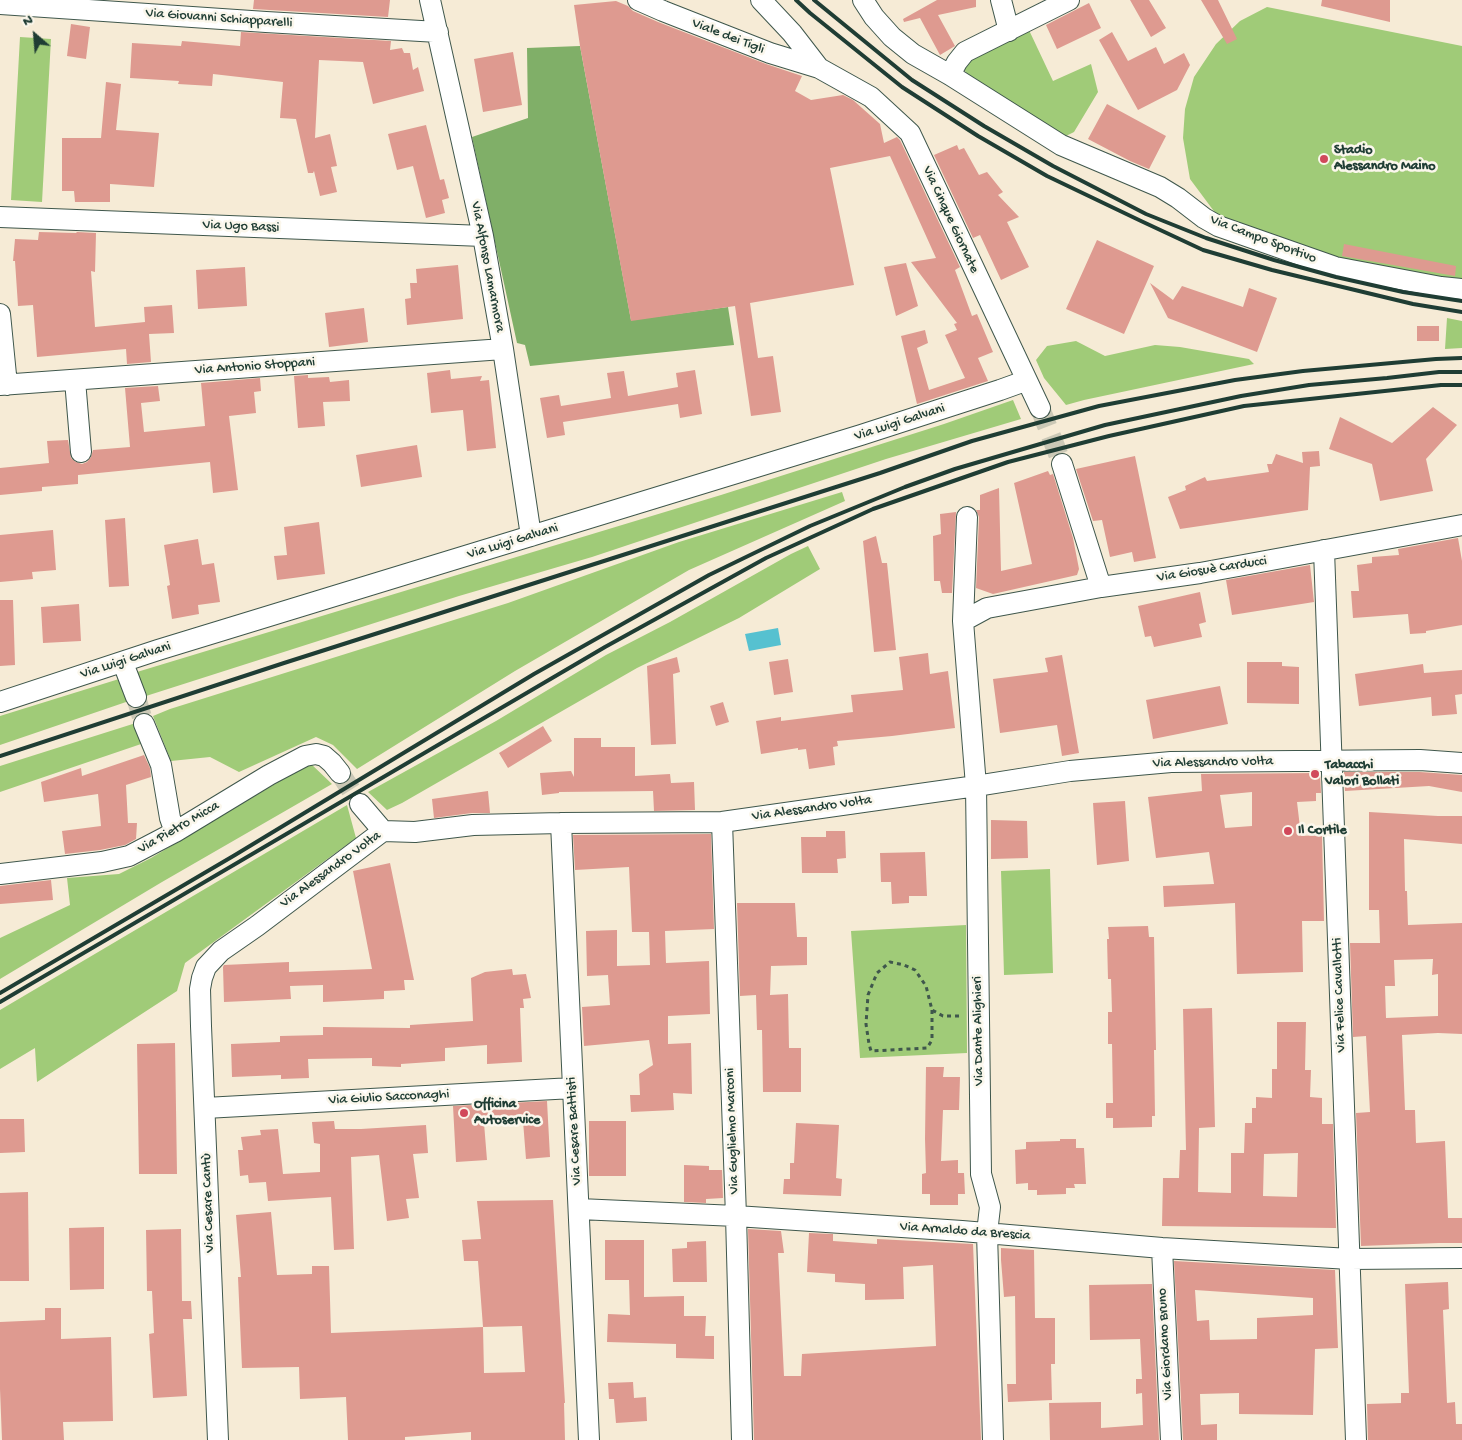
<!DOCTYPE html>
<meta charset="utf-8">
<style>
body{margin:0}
#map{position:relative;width:1462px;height:1440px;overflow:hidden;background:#f6ebd6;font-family:"Gochi Hand",sans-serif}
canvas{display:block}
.north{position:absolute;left:10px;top:10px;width:50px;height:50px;-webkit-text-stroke:4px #fbf7ec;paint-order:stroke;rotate:333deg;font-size:14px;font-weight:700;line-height:20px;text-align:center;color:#1f3d34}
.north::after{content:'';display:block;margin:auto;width:18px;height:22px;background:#1f3d34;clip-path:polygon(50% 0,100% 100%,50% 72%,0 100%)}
</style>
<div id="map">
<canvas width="1462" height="1440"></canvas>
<div class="north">N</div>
</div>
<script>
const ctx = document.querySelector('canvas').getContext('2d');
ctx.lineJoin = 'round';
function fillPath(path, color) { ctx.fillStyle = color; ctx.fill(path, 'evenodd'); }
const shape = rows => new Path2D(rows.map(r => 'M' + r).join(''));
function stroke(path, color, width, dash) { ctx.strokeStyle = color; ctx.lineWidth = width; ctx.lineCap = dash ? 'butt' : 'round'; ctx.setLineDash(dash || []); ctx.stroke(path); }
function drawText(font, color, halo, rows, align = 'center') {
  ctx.font = font + ' "Gochi Hand",sans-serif'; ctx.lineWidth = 5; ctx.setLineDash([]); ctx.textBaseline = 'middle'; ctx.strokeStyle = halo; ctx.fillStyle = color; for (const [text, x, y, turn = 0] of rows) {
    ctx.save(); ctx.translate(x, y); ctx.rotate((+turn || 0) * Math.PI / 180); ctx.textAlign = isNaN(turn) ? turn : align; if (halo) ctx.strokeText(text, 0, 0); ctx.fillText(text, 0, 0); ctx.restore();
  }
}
const green = shape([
 [1267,7,1462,46,1462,286,1341,263,1222,222,1190,179,1183,138,1185,109,1194,77,1216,44,1240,21],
 [1028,28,1053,81,1091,64,1098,92,1074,132,1062,138,971,80,963,68,965,58],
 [20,37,51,39,42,202,11,200],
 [1447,318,1462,321,1462,348,1445,349],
 [1076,341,1105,356,1155,345,1180,347,1249,359,1254,364,1084,400,1066,405,1044,378,1036,360,1047,346],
 [1013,400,1021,419,886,459,592,557,459,596,146,696,137,672,721,495,944,424],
 [842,492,845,501,689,570,515,671,357,769,333,745,316,737,239,772,210,757,171,761,153,716,170,709,508,603,679,542],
 [808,546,820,569,739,618,637,668,402,803,387,810,368,792,496,721,606,655,670,622,791,554],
 [119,679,129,701,0,745,0,716],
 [139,722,144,743,0,792,0,766],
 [310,763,332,784,162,882,0,979,0,938,70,905,67,878,119,874,151,858],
 [347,805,356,838,185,963,177,991,37,1082,35,1048,0,1069,0,1010],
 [1050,869,1053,973,1004,975,1001,871],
 [966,925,967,1053,860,1058,851,931]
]);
const forest = shape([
 [580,46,631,320,728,307,734,345,530,366,525,345,517,343,472,137,528,118,527,48]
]);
const water = shape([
 [778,628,781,645,749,651,745,634]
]);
const building = shape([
 [254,0,390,0,388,17,253,9],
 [937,0,976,0,976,7,938,15,955,46,940,55,920,18,904,22,903,19],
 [1130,0,1149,0,1166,28,1151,37],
 [1201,0,1218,0,1237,39,1227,44],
 [1322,0,1390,0,1390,22,1321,6],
 [616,1,628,6,633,11,658,22,766,64,802,76,795,91,811,100,843,95,853,100,880,124,884,143,897,137,900,140,960,267,955,270,972,316,977,314,993,352,978,358,988,381,917,404,901,336,925,330,928,343,917,348,929,390,965,378,945,335,957,330,954,324,957,323,911,262,936,258,890,156,830,168,854,285,750,303,758,358,773,356,781,412,751,416,735,306,631,321,580,46,574,5],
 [1089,3,1101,28,1057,49,1046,25],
 [71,24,90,27,86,59,67,56],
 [241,32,391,41,390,50,402,48,404,53,410,53,413,70,418,67,424,91,373,104,363,62,319,60,315,138,330,134,337,166,331,167,337,192,320,196,314,171,313,173,308,173,296,119,280,118,283,82,213,74,212,86,178,84,179,81,130,78,132,43,181,46,182,41,240,46],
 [1112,32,1128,61,1156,47,1164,64,1184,53,1190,65,1177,90,1138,110,1099,40],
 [513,52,522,105,483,112,474,59],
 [106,82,121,84,116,130,159,133,154,187,110,184,110,202,75,202,74,191,62,191,62,138,101,138],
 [1107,104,1166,136,1149,169,1130,161,1088,139],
 [426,125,440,180,444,179,449,198,442,200,445,213,426,218,413,166,397,170,388,134],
 [957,145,959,150,964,148,979,175,987,172,1003,192,998,195,1019,217,1007,222,1029,267,1001,280,980,235,973,238,934,155],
 [39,232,76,233,77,232,96,233,95,272,91,271,95,327,145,322,144,307,172,305,174,333,149,334,151,362,127,364,126,349,37,357,33,305,18,306,15,261,13,261,15,239,38,240],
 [1097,240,1154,266,1124,334,1066,309],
 [1344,244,1456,266,1455,276,1342,256],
 [906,263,918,306,896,316,884,267],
 [458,265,463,319,407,325,405,299,411,298,410,283,417,283,416,269],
 [245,267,247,306,198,309,196,270],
 [1150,283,1173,300,1182,286,1243,307,1249,288,1277,298,1257,352,1168,318],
 [364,308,368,342,329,347,325,313],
 [1417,326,1439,326,1439,341,1417,341],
 [450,370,451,379,482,376,480,381,489,380,496,448,467,451,463,410,431,413,427,373],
 [695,370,702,414,680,418,678,404,563,422,565,435,547,438,540,398,559,395,561,406,611,398,607,373,624,371,628,396,678,387,676,373],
 [308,375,308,378,329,377,330,382,349,380,350,401,323,402,325,426,298,428,294,376],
 [260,378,261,391,254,392,256,413,229,416,238,490,213,493,210,462,78,475,78,484,42,487,42,491,0,495,0,468,49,463,47,441,68,440,71,458,76,462,82,464,87,462,91,457,93,450,130,447,125,388,158,386,160,401,141,403,144,432,205,426,201,383],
 [1433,407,1457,425,1426,459,1433,491,1380,501,1372,464,1329,449,1340,417,1392,443],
 [417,445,422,477,361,487,356,455],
 [1319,451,1320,466,1310,467,1308,510,1180,529,1168,497,1186,490,1185,486,1205,477,1207,481,1269,472,1267,464,1272,464,1276,454,1303,463,1302,452],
 [1135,456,1156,558,1134,562,1132,552,1110,557,1102,520,1093,521,1076,469],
 [1048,471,1050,475,1053,474,1073,538,1079,569,1077,575,993,594,976,588,979,517,976,510,980,510,980,495,999,488,1001,571,1032,564,1014,483],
 [956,512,952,593,942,593,940,581,934,581,933,536,941,534,940,514],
 [125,518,129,586,109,587,105,520],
 [319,522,325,574,277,580,274,556,287,555,284,527],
 [53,530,56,570,32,572,33,579,0,582,0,535],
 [876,536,882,563,887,563,896,650,874,652,863,541],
 [1458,538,1462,561,1462,625,1426,631,1426,633,1410,634,1408,614,1353,618,1351,591,1359,591,1357,565,1372,563,1372,557,1399,555,1398,549],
 [198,539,202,565,214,563,220,602,198,605,199,614,172,619,167,586,170,585,164,545],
 [1310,565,1314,602,1232,615,1226,580],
 [1200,592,1206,622,1199,624,1202,637,1154,647,1151,636,1145,637,1138,606],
 [0,600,13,600,15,665,0,666],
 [79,604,81,641,43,643,41,607],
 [928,653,930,674,948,671,955,728,892,736,837,741,838,746,833,747,835,765,809,769,806,749,798,750,798,748,761,754,756,721,781,717,781,721,853,712,851,695,903,690,899,657],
 [1062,655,1079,753,1062,756,1057,725,1000,733,993,679,1048,672,1045,658],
 [677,657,680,672,673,674,676,744,651,745,647,666],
 [788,659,793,692,774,695,769,662],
 [1247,662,1282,662,1282,666,1299,667,1299,704,1247,703],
 [1423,664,1424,673,1462,670,1462,694,1455,695,1457,714,1432,716,1431,697,1359,706,1355,674],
 [1220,686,1228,724,1153,739,1146,700],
 [723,702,729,722,716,726,710,706],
 [543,726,552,741,508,768,499,753],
 [574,738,601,738,601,747,635,747,635,776,670,774,671,783,694,782,695,810,654,811,653,791,559,792,559,793,542,795,540,773,571,771,574,777],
 [144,755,150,768,151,777,126,785,128,823,137,823,136,839,125,845,100,850,65,854,62,831,101,826,98,794,44,802,41,782,81,768,82,776],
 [1344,772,1420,772,1462,775,1462,792,1429,786,1345,791],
 [1320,773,1321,793,1316,793,1316,801,1297,802,1301,836,1322,835,1324,921,1302,921,1303,972,1237,974,1235,903,1164,907,1163,886,1214,884,1209,852,1156,858,1148,797,1202,791,1201,774],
 [1252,792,1252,826,1225,828,1220,795],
 [488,791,490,813,472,813,434,818,432,799],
 [1125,801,1129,861,1097,865,1093,803],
 [1369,812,1438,816,1462,816,1462,844,1404,839,1405,891,1407,891,1408,925,1462,923,1462,1034,1438,1033,1402,1035,1405,1110,1415,1110,1416,1143,1445,1141,1448,1218,1462,1218,1462,1243,1439,1243,1361,1246,1356,1113,1370,1112,1366,1036,1353,1037,1350,943,1380,943,1379,910,1369,910],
 [1433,959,1432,975,1438,974,1438,1016,1386,1018,1385,986,1395,986,1394,960],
 [991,820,1027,821,1028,858,991,859],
 [826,831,845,831,846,858,837,859,838,873,802,873,801,837,826,837],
 [711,834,714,929,665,931,666,963,709,961,710,1014,668,1016,668,1044,691,1043,692,1094,673,1093,674,1110,631,1112,630,1095,640,1095,639,1074,653,1065,649,1040,584,1046,582,1007,610,1005,608,975,587,976,586,931,617,930,617,966,650,965,649,932,632,932,629,867,575,870,573,835],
 [925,852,927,896,909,896,909,903,892,904,891,882,881,882,880,853],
 [390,863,414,980,404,980,405,990,384,991,384,999,323,1002,323,985,290,986,291,999,224,1002,223,967,224,965,289,962,289,972,372,969,353,871],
 [51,880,53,900,0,904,0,886],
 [737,903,795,903,797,937,807,937,807,965,771,966,770,995,788,994,789,1048,801,1048,801,1092,763,1092,762,1030,757,1030,756,995,740,996],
 [1148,926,1149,937,1154,937,1156,1050,1154,1050,1155,1116,1152,1116,1152,1127,1113,1128,1113,1118,1106,1118,1106,1103,1113,1103,1112,1044,1108,1044,1108,1012,1112,1012,1111,979,1108,979,1107,939,1109,939,1108,927],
 [512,969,513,975,526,974,531,998,523,999,524,1008,520,1008,522,1062,487,1064,487,1045,445,1048,445,1061,401,1064,401,1067,372,1066,372,1058,308,1059,309,1078,281,1079,281,1075,232,1077,231,1044,280,1042,280,1036,323,1035,323,1027,410,1028,410,1025,473,1021,471,978,485,972],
 [1212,1008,1215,1127,1199,1128,1198,1192,1231,1193,1231,1153,1244,1153,1245,1123,1252,1123,1252,1108,1256,1108,1256,1097,1272,1098,1272,1069,1277,1069,1277,1022,1306,1022,1305,1070,1311,1070,1310,1097,1322,1098,1322,1124,1333,1124,1336,1228,1162,1226,1163,1178,1179,1178,1180,1150,1186,1150,1183,1009],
 [1298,1153,1297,1197,1263,1196,1264,1154],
 [175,1043,177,1174,139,1174,137,1044],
 [926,1067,944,1067,943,1077,960,1077,959,1110,943,1110,941,1161,958,1160,958,1173,964,1173,965,1194,958,1194,958,1205,930,1205,930,1194,922,1194,922,1174,926,1173,925,1139],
 [547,1101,550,1157,526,1159,523,1121,484,1123,487,1160,456,1162,453,1106],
 [0,1119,24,1119,25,1152,0,1153],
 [334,1121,335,1129,361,1129,426,1125,428,1153,413,1154,419,1198,406,1199,409,1218,387,1221,379,1155,351,1157,354,1249,334,1250,331,1197,268,1201,266,1182,249,1183,248,1175,240,1176,238,1150,243,1150,241,1137,261,1135,260,1130,278,1129,283,1174,320,1172,320,1144,314,1143,312,1122],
 [589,1121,626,1121,626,1176,589,1176],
 [796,1123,839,1125,836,1178,842,1179,841,1196,783,1194,784,1179,790,1179,790,1163,794,1163],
 [1060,1139,1076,1139,1076,1148,1084,1148,1086,1184,1074,1184,1075,1188,1066,1188,1066,1194,1037,1195,1037,1190,1028,1190,1028,1183,1016,1184,1015,1150,1026,1149,1026,1142,1060,1141],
 [684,1165,709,1166,709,1170,722,1170,723,1198,706,1199,706,1203,684,1202],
 [28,1192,29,1281,0,1281,0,1193],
 [553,1200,565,1403,564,1403,565,1440,471,1440,471,1432,405,1437,405,1440,348,1440,346,1397,300,1399,299,1367,242,1368,238,1277,241,1277,236,1215,271,1212,277,1275,312,1274,312,1266,329,1266,331,1333,483,1327,478,1261,464,1261,462,1240,481,1239,477,1201],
 [522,1326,525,1372,484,1373,483,1327],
 [104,1227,104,1289,70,1290,69,1228],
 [181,1229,182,1301,191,1301,192,1319,183,1319,187,1396,153,1398,149,1334,154,1333,152,1291,147,1291,146,1230],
 [748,1229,781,1231,784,1253,778,1253,784,1376,801,1376,802,1354,936,1346,933,1265,903,1267,904,1299,865,1300,865,1284,835,1282,835,1274,807,1272,809,1233,833,1234,833,1241,877,1244,877,1239,973,1244,981,1440,754,1440],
 [605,1240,644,1240,644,1297,684,1296,684,1316,706,1316,705,1336,714,1336,714,1359,676,1358,676,1344,607,1342,608,1314,630,1315,629,1280,605,1280],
 [706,1241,707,1282,673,1282,672,1249,687,1248,687,1242],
 [1001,1248,1034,1250,1035,1318,1055,1318,1055,1364,1051,1364,1052,1400,1008,1402,1007,1384,1016,1384,1015,1296,1004,1297,1001,1260],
 [1174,1261,1335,1270,1338,1348,1315,1349,1313,1415,1239,1414,1239,1393,1200,1394,1201,1425,1217,1424,1217,1440,1183,1440],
 [1195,1290,1313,1298,1313,1315,1257,1318,1257,1339,1210,1340,1209,1320,1197,1321],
 [1448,1282,1449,1309,1443,1310,1447,1403,1455,1402,1456,1424,1462,1424,1462,1440,1368,1440,1367,1404,1401,1403,1401,1393,1409,1393,1405,1284],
 [1152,1284,1159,1440,1050,1440,1049,1403,1101,1402,1101,1428,1143,1425,1142,1393,1136,1394,1136,1379,1142,1379,1140,1339,1090,1340,1089,1285],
 [45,1308,61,1308,61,1339,111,1337,113,1421,63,1422,64,1440,2,1440,0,1389,0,1322,45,1320],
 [633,1382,634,1398,646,1397,647,1421,616,1423,614,1399,609,1399,608,1383]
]);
const minorTunnel = shape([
 [1040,408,1062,464],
 [136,697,144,724],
 [340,773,360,804]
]);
const path = shape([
 [932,1010,932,1040,927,1048,871,1051,869,1044,866,1024,868,995,877,973,890,962,904,965,915,970,926,986,932,1010,943,1016,961,1016]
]);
const minor = shape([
 [430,0,483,236,503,349,531,536],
 [638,0,663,11,770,53,819,68,871,97,910,133,1040,408],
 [761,0,792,33,819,68],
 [863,0,874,17,892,37,913,54,950,75,1061,145,1160,187,1178,198,1204,218,1218,226,1335,267,1441,287,1462,289],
 [1001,0,1009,31],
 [0,4,266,22,438,32],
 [950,75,957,62,965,52,1069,0],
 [0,217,483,236],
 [0,314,7,385],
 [75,380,81,452],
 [0,385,503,349],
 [1062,464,1101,587],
 [967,517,963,621,976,786,981,1174,990,1207,987,1233,993,1440],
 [1324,550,1356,1440],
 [963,621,987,608,1101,587,1200,573,1462,525],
 [123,663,136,697],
 [0,702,158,650,861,435,1000,390,1025,381],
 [144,724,161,765,170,818,175,832],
 [360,804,383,831],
 [722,822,736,1216,742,1440],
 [561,823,589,1440],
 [0,874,102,862,129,856,175,832,269,775,305,756,316,754,324,756,332,763,340,773],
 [205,1108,573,1088],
 [579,1209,736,1216,962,1231,1162,1248,1350,1259,1462,1258],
 [1162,1248,1171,1440],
 [218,1440,201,1026,200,989,202,978,206,967,221,951,257,926,383,831,415,832,473,825,561,823,722,822,976,786,1070,771,1171,762,1420,760,1462,763]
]);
const rail = shape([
 [796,0,810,13,902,87,978,136,1047,176,1141,221,1203,250,1272,270,1413,304,1462,312],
 [814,0,912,80,984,126,1053,166,1146,214,1206,238,1274,260,1336,277,1403,292,1462,301],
 [0,756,284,663,880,473,972,441,1099,406,1235,380,1303,371,1436,359,1462,358],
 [0,993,235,855,534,674,709,575,810,526,905,487,955,469,1105,425,1241,396,1309,385,1387,378,1439,372,1462,372],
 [0,1002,605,647,766,558,873,509,1008,462,1109,436,1244,406,1441,385,1462,385]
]);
const markers = [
 [1324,159,5,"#d1495b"],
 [1315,774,5,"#d1495b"],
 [1288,831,5,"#d1495b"],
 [464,1113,5,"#d1495b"]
];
const streetNames = [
 ["Via Giovanni Schiapparelli",219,19,4],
 ["Viale dei Tigli",728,37,21],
 ["Via Cinque Giornate",950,220,65],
 ["Via Ugo Bassi",241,227,2],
 ["Via Campo Sportivo",1263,240,21],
 ["Via Alfonso Lamarmora",487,267,79],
 ["Via Antonio Stoppani",255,367,-4],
 ["Via Luigi Galvani",900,423,-18],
 ["Via Luigi Galvani",513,542,-17],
 ["Via Giosuè Carducci",1212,570,-9],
 ["Via Luigi Galvani",126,661,-18],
 ["Via Alessandro Volta",1213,763,-1],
 ["Via Alessandro Volta",812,809,-8],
 ["Via Pietro Micca",179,828,-30],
 ["Via Alessandro Volta",331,870,-36],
 ["Via Felice Cavallotti",1340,995,-92],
 ["Via Dante Alighieri",979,1031,-91],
 ["Via Giulio Sacconaghi",389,1098,-3],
 ["Via Cesare Battisti",575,1131,-93],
 ["Via Guglielmo Marconi",733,1131,-92],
 ["Via Cesare Cantù",209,1203,-92],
 ["Via Arnaldo da Brescia",965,1232,4],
 ["Via Giordano Bruno",1166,1344,-93]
];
const poiNames = [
 ["Stadio",1334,151],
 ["Alessandro Maino",1334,167],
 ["Tabacchi",1325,766],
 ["Valori Bollati",1325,782],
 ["Il Cortile",1298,831],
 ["Officina",474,1105],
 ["Autoservice",474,1121]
];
fillPath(green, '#a0cb78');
fillPath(forest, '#80af68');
fillPath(water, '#56c1d0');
fillPath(building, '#de9a90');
stroke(minorTunnel, '#cbc8b6', 20, [20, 10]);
stroke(minor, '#3f574c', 22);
stroke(path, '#3f574c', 3, [4, 4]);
stroke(minor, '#fff', 20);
stroke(rail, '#1f3d34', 4);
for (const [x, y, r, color] of markers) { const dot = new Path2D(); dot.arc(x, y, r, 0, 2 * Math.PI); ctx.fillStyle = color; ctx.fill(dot); stroke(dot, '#fbf7ec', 2); }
drawText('14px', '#1f3d34', '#fbf7ec', streetNames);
drawText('bold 14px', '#1f3d34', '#fbf7ec', poiNames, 'left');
</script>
